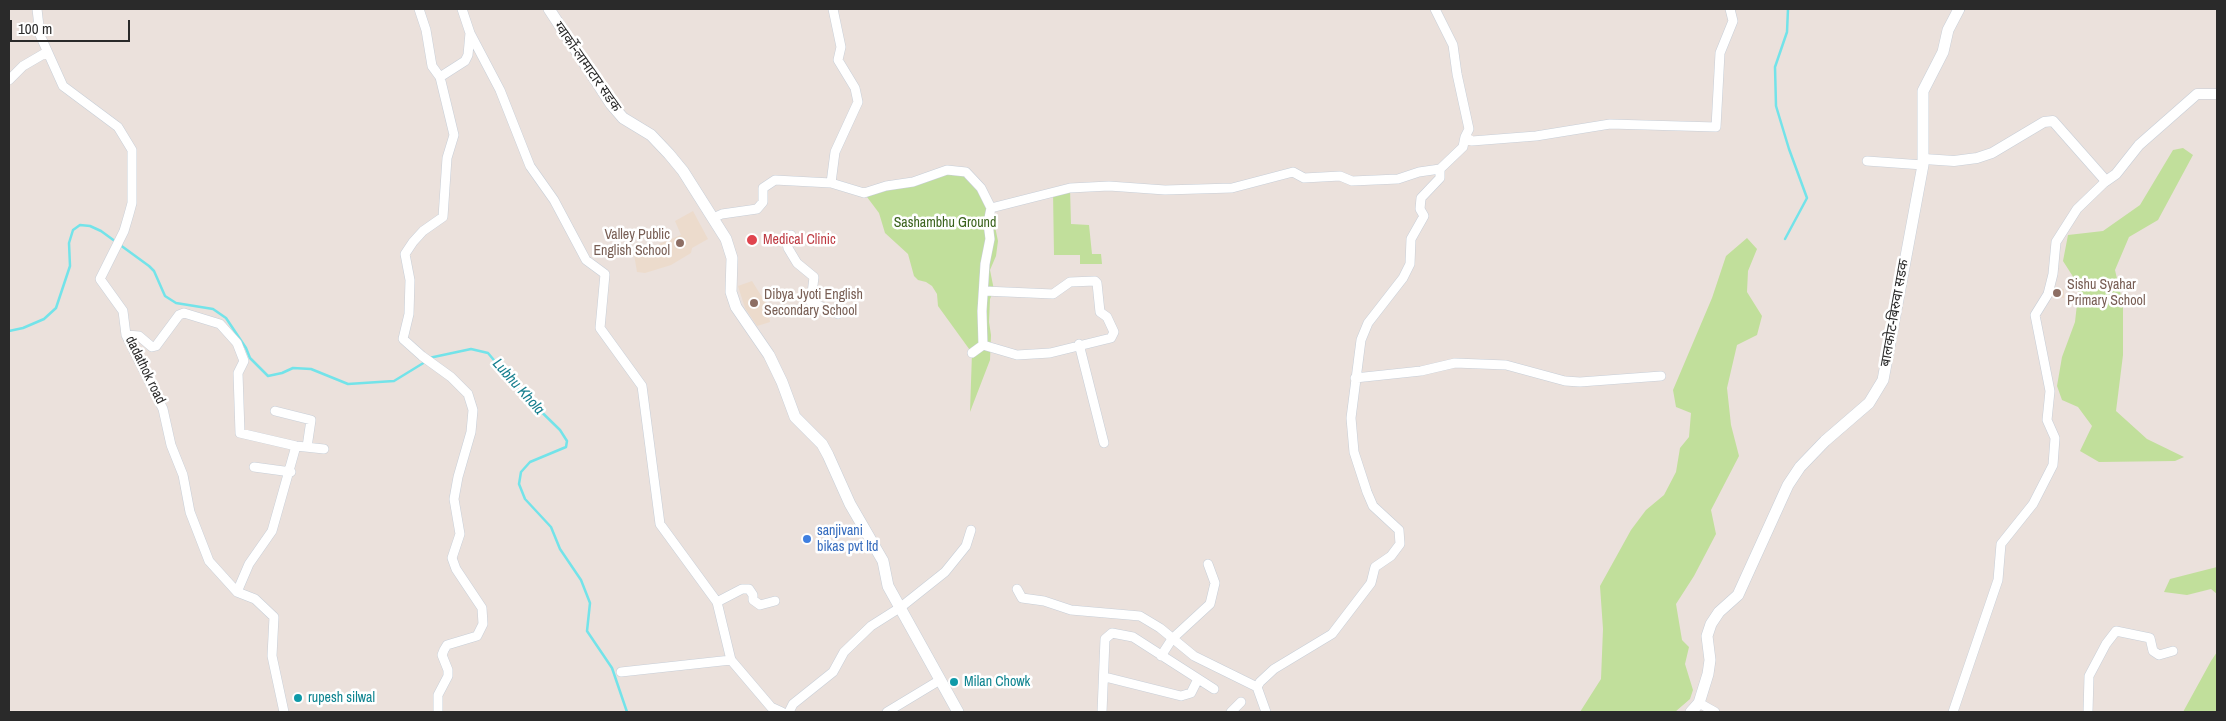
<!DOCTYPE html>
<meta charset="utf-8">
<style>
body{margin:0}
#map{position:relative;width:2226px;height:721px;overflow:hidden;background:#ebe1dc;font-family:"Archivo Narrow",sans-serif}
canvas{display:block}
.frame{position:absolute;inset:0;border:10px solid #2a2a2a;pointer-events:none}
.scale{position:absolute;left:10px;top:20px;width:120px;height:22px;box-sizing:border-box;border:2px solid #2a2a2a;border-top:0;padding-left:6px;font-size:15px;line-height:18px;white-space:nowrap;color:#2a2a2a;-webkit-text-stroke:4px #fff;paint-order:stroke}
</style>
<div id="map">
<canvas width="2226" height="721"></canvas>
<div class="frame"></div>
<div class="scale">100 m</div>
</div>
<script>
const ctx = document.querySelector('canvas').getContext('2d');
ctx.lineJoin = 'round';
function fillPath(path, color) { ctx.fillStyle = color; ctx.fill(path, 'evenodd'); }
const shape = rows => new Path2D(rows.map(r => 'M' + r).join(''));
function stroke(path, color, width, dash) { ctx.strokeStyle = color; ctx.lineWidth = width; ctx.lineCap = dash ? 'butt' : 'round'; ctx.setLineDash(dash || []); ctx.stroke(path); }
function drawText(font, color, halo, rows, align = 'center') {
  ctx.font = font + ' "Archivo Narrow","Noto Sans Devanagari",sans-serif'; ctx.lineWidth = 5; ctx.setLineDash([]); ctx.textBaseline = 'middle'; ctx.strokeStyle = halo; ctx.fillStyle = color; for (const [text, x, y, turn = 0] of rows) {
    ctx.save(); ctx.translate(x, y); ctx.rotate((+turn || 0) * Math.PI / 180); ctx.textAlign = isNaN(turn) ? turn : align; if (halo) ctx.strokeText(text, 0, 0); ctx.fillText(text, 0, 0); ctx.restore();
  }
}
const education = shape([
 [693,211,708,239,692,248,691,253,671,265,645,273,637,272,634,254,681,235,675,221],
 [752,281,767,305,770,322,757,326,745,308,738,286],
 [2051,287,2064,289,2064,298,2050,297]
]);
const green = shape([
 [2183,148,2193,155,2158,220,2129,237,2115,270,2123,304,2123,355,2116,411,2147,439,2184,457,2175,461,2099,462,2080,451,2092,426,2078,407,2062,400,2057,386,2062,357,2075,322,2079,286,2063,261,2068,235,2103,231,2140,205,2173,150],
 [947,170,966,172,990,203,998,241,996,256,990,270,994,290,990,299,989,322,991,335,990,360,970,412,972,353,938,306,937,294,932,286,926,282,918,280,914,276,908,254,885,233,879,213,864,193],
 [1070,188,1071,224,1089,225,1092,254,1101,254,1102,264,1080,264,1080,255,1054,255,1053,191],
 [1747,238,1757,249,1748,271,1747,292,1762,316,1757,335,1737,345,1727,388,1731,425,1739,456,1711,510,1716,534,1694,576,1676,604,1682,640,1689,647,1685,664,1693,690,1690,699,1675,712,1580,712,1601,679,1603,629,1600,586,1631,530,1646,510,1664,495,1676,472,1680,448,1689,437,1691,413,1676,407,1673,390,1712,298,1726,256],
 [2217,567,2217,594,2211,589,2187,595,2164,592,2170,579],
 [2217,652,2217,712,2183,712,2211,661]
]);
const stream = shape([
 [1785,239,1807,198,1789,149,1776,106,1775,67,1787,32,1788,9],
 [9,331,23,328,44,319,56,308,70,266,69,243,73,230,80,225,90,226,101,231,149,266,154,271,165,296,176,303,213,309,226,318,246,348,250,358,268,376,282,373,293,368,311,369,348,384,394,381,425,362],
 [429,358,471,349,488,353,518,389,560,430,567,441,566,447,530,462,521,472,519,484,525,499,551,527,560,549,581,580,590,603,587,631,612,668,627,712]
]);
const minor = shape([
 [37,9,40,35,63,86,118,127,132,150,132,203,129,214,124,231,100,279,123,311,126,335,163,409,171,445,183,475,190,512,209,561,237,592,255,599,274,617,272,656,284,712],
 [419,9,426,30,432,66,440,77],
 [1435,9,1453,45,1457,74,1469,129,1465,137],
 [470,33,500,90,530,166,554,200,586,260,605,274,600,328,642,386,660,524,717,602,731,660,771,707,782,712],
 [9,80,23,66,47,52],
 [1867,161,1923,165],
 [831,183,864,193,886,186,913,182,947,170,966,172,981,188,991,208,1070,188,1109,186,1165,190,1232,188,1293,172,1304,178,1340,176,1352,181,1398,179,1419,172,1440,169,1463,147,1465,137,1472,141,1536,136,1610,124,1716,127,1720,53,1733,21,1730,9],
 [713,218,722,214,757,209,763,202,763,188,775,180,831,183,835,152,858,102,855,88,838,60,841,47,833,9],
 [791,235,787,243,788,248,797,263,814,277,811,302,838,314],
 [126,335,139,336,152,347,156,346,179,315,184,313,220,324,237,343,244,361,238,373,240,433,296,446,324,449],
 [1079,344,1104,443],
 [983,345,1017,355,1050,353,1111,338,1114,332,1107,317,1100,312,1097,283,1095,281,1070,282,1053,294,984,291],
 [972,353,983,345,982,311,985,264,990,239,988,223,991,208],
 [1355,378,1421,371,1455,363,1506,365,1565,381,1580,382,1661,376],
 [275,411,311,420,307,447],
 [254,467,291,472],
 [1017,589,1022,598,1044,601,1071,610,1140,616,1160,628,1194,656,1257,687],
 [237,592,249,564,272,531,296,446],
 [717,602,742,589,749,589,753,595,753,600,760,605,775,601],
 [1161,656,1172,639,1210,604,1215,583,1208,564],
 [621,672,731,660],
 [1105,677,1181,696,1191,693,1198,679],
 [1699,703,1715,712],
 [438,712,438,695,448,676,448,670,442,655,444,650,447,645,477,636,483,624,482,608,456,569,452,558,460,534,454,499,458,477,471,432,473,410,468,394,451,377,422,356,403,339,409,314,410,280,405,254,413,242,423,231,443,217,447,158,454,135,440,77,465,61,468,55,470,33,462,9],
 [789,712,793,704,833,672,844,652,871,626,901,607,945,572,966,546,971,530],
 [887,712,940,680],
 [1102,712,1105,639,1112,633,1133,637,1214,689],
 [1231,712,1241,702],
 [1266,712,1257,687,1260,682,1274,669,1332,634,1371,583,1375,567,1391,556,1400,544,1399,530,1373,506,1367,492,1354,452,1351,418,1361,340,1368,323,1403,278,1410,264,1411,239,1424,216,1420,209,1421,198,1440,178,1440,169],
 [1953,712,1998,580,2001,544,2033,504,2053,465,2055,438,2047,420,2050,391,2035,315,2048,294,2053,274,2056,242,2077,209,2106,181],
 [2088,712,2089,676,2106,644,2116,631,2150,638,2153,651,2159,655,2173,651]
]);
const tertiary = shape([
 [1924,159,1954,161,1977,158,1992,153,2044,122,2053,121,2106,181,2116,174,2139,145,2197,94,2217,94]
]);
const secondary = shape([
 [549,9,611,104,623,118,651,135,669,154,683,171,726,239,732,258,731,292,736,307,769,355,782,382,795,417,822,444,828,455,850,504,883,561,888,586,958,712],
 [1691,712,1699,703,1708,674,1710,660,1707,636,1711,624,1719,612,1738,595,1788,485,1800,467,1825,441,1869,403,1883,380,1923,165,1923,91,1943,52,1948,30,1959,9]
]);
const markers = [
 [752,240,6,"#e0444e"],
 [680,243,5,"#8d6e63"],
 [2057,293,5,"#8d6e63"],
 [754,303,5,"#8d6e63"],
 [807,539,5,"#3f7fe0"],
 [954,682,5,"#0f9aa8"],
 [298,698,5,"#0f9aa8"]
];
const streetNames = [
 ["ग्वार्को-लामाटार सडक",587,67,55],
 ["बालकोट-बिरुवा सडक",1895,313,-80],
 ["dadathok road",145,370,64]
];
const parkNames = [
 ["Sashambhu Ground",945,223]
];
const educationNames = [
 ["Valley Public",670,235,"right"],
 ["English School",670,251,"right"],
 ["Sishu Syahar",2067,285],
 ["Primary School",2067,301],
 ["Dibya Jyoti English",764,295],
 ["Secondary School",764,311]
];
const healthNames = [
 ["Medical Clinic",763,240]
];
const shopNames = [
 ["sanjivani",817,531],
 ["bikas pvt ltd",817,547]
];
const cultureNames = [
 ["Milan Chowk",964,682],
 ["rupesh silwal",308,698]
];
const waterNames = [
 ["Lubhu Khola",518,387,48]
];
fillPath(education, '#ecdbcc');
fillPath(green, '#c1df9b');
stroke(stream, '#73e3e9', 2.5);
stroke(minor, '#c7ced7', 10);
stroke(tertiary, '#c7ced7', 11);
stroke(secondary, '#c7ced7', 12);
stroke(minor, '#fff', 9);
stroke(tertiary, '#fff', 10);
stroke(secondary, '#fff', 11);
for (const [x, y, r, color] of markers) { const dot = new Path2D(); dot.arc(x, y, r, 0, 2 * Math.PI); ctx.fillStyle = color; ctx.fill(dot); stroke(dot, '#fff', 2); }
drawText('14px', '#2a2a2a', '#fff', streetNames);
drawText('14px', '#3b631d', '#fff', parkNames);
drawText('14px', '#785e54', '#fff', educationNames, 'left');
drawText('14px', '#be3a42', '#fff', healthNames, 'left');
drawText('14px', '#366cbe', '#fff', shopNames, 'left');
drawText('14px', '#0d838f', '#fff', cultureNames, 'left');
drawText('italic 15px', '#137d8d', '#fff', waterNames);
</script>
